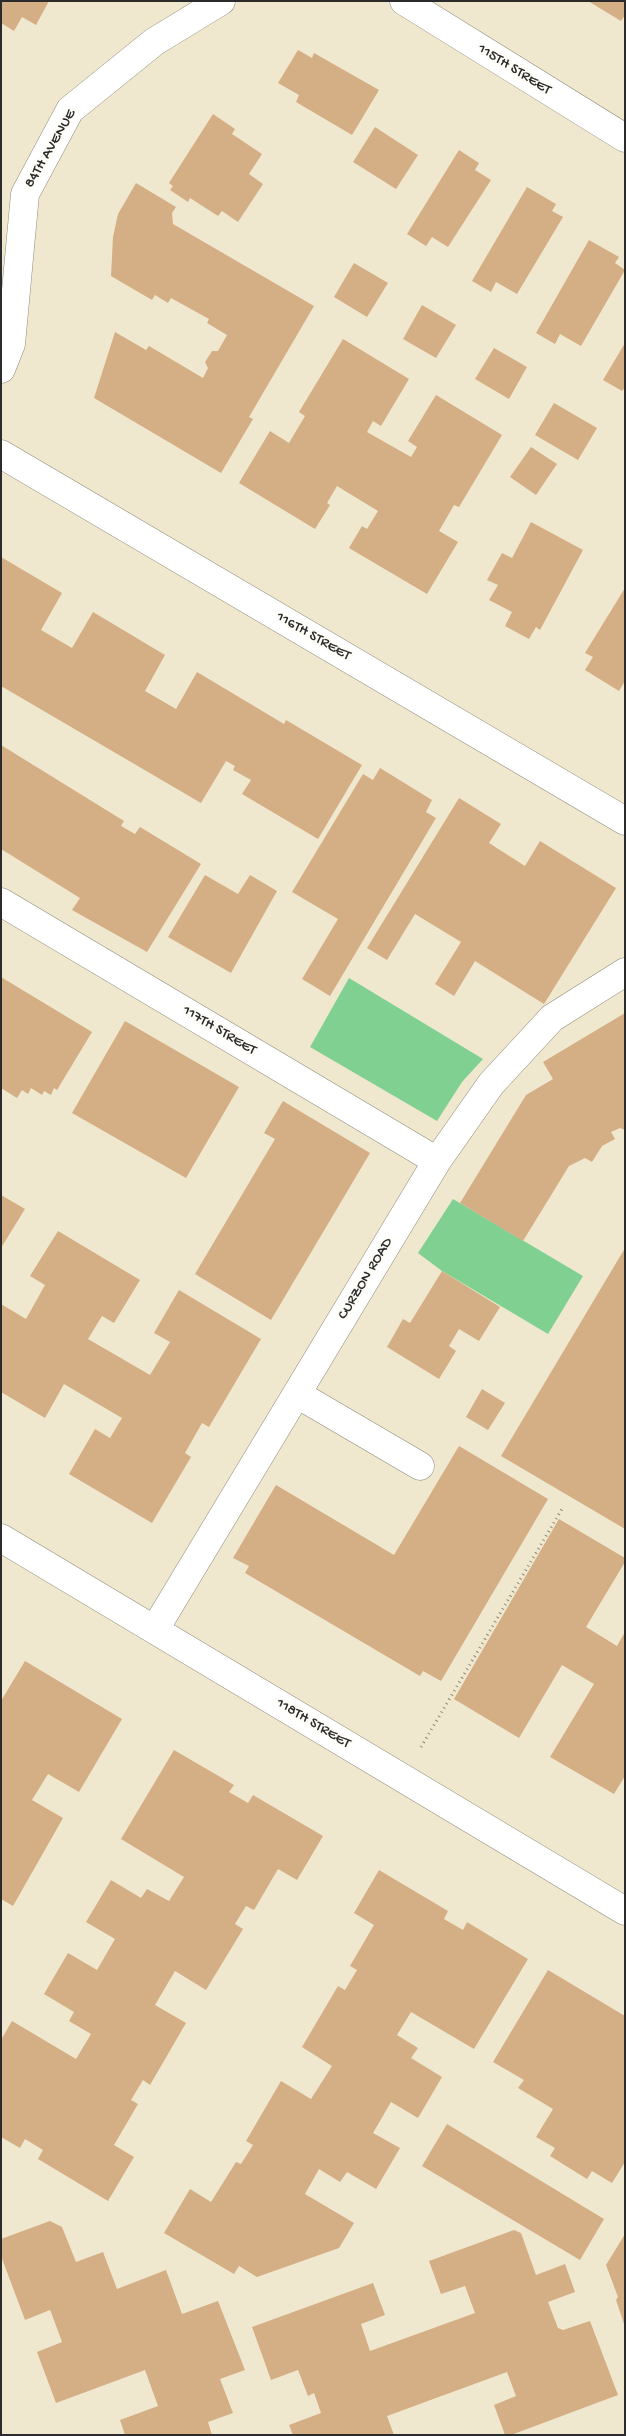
<!DOCTYPE html>
<style>
body{margin:0}
#map{position:relative;width:626px;height:2436px;overflow:hidden;background:#f0e8ce;font-family:"Gochi Hand",sans-serif}
canvas{display:block}
.frame{position:absolute;inset:0;border:2px solid #2b2b2b;pointer-events:none}
</style>
<div id="map">
<canvas width="626" height="2436"></canvas>
<div class="frame"></div>
</div>
<script>
const ctx = document.querySelector('canvas').getContext('2d');
ctx.lineJoin = 'round';
function fillPath(path, color) { ctx.fillStyle = color; ctx.fill(path, 'evenodd'); }
const shape = rows => new Path2D(rows.map(r => 'M' + r).join(''));
function stroke(path, color, width, dash) { ctx.strokeStyle = color; ctx.lineWidth = width; ctx.lineCap = dash ? 'butt' : 'round'; ctx.setLineDash(dash || []); ctx.stroke(path); }
function drawText(font, color, halo, rows, align = 'center') {
  ctx.font = font + ' "Gochi Hand",sans-serif'; ctx.lineWidth = 5; ctx.setLineDash([]); ctx.textBaseline = 'middle'; ctx.strokeStyle = halo; ctx.fillStyle = color; for (const [text, x, y, turn = 0] of rows) {
    ctx.save(); ctx.translate(x, y); ctx.rotate((+turn || 0) * Math.PI / 180); ctx.textAlign = isNaN(turn) ? turn : align; if (halo) ctx.strokeText(text, 0, 0); ctx.fillText(text, 0, 0); ctx.restore();
  }
}
const green = shape([
 [349,978,483,1059,462,1082,437,1121,310,1047],
 [453,1199,583,1276,548,1334,442,1271,418,1253]
]);
const building = shape([
 [1,1,49,1,36,25,22,17,14,31,1,23],
 [588,1,625,1,625,15,621,21],
 [298,50,312,58,314,53,379,90,352,135,296,102,299,95,278,83],
 [213,114,235,129,232,134,262,154,249,174,263,184,238,222,222,211,218,216,190,198,188,202,170,190,173,186,169,183],
 [375,127,418,155,396,189,353,162],
 [459,150,479,163,475,170,491,180,448,247,432,237,426,246,407,234],
 [136,183,176,207,172,213,173,224,314,306,249,417,253,419,221,473,94,398,115,332,146,350,149,346,203,378,208,368,205,362,212,351,218,351,227,335,207,323,209,319,171,298,168,303,155,295,152,300,111,276,113,237,118,214],
 [527,187,556,204,552,211,563,217,517,294,496,282,491,292,472,281],
 [589,240,619,257,615,263,625,270,581,346,560,334,555,344,536,333],
 [354,263,388,283,367,317,334,297],
 [422,305,456,325,436,358,403,339],
 [343,339,409,379,381,426,373,421,367,432,411,457,417,447,408,441,436,395,502,435,459,507,454,505,439,531,458,542,427,594,349,548,362,526,367,529,378,511,337,486,327,503,330,505,315,529,239,483,270,431,289,443,305,416,299,412],
 [625,343,625,387,622,391,603,380],
 [494,348,527,367,509,399,475,379],
 [554,403,597,428,578,460,535,435],
 [531,447,557,464,536,495,510,477],
 [531,522,583,550,540,630,536,627,529,639,505,626,512,612,489,600,498,585,487,580,502,553,512,558],
 [1,557,62,593,41,630,72,648,93,612,165,655,145,691,176,709,197,672,284,724,286,720,362,765,318,839,242,794,251,780,233,770,235,766,226,761,201,803,1,686],
 [625,588,625,681,619,691,585,670,593,657,585,653],
 [1,745,124,821,121,826,135,834,140,827,201,864,147,952,72,910,80,898,1,849],
 [380,768,432,800,426,812,436,818,330,996,302,979,338,919,292,892,363,774,373,780],
 [459,798,501,824,489,843,525,866,540,841,616,888,544,1004,475,961,454,996,435,984,461,942,415,914,387,960,367,948],
 [205,875,238,894,250,875,277,891,231,973,168,937],
 [1,977,92,1032,57,1090,54,1088,51,1095,44,1091,42,1095,31,1088,28,1094,22,1090,17,1098,1,1088],
 [625,1013,625,1130,620,1128,611,1132,615,1139,602,1146,592,1162,585,1158,569,1166,523,1241,460,1203,526,1095,553,1079,543,1062],
 [125,1021,239,1087,186,1178,72,1113],
 [283,1101,370,1153,271,1320,195,1274,275,1139,264,1133],
 [1,1195,25,1209,1,1248],
 [58,1231,140,1280,114,1323,102,1316,88,1339,150,1375,170,1342,154,1333,179,1290,261,1339,209,1427,202,1423,185,1453,191,1457,152,1523,69,1474,95,1429,110,1438,122,1418,64,1384,45,1418,1,1392,1,1304,26,1319,45,1285,30,1276],
 [625,1248,625,1529,501,1456],
 [442,1271,500,1307,479,1341,459,1329,449,1346,456,1351,439,1379,387,1347,403,1319,410,1323],
 [482,1389,505,1403,488,1430,466,1417],
 [459,1446,548,1499,441,1681,423,1671,420,1676,245,1573,249,1566,233,1558,276,1485,394,1555],
 [559,1519,625,1558,625,1562,586,1627,617,1646,625,1632,625,1776,614,1794,550,1757,594,1684,562,1665,519,1738,454,1699],
 [25,1661,122,1719,79,1792,48,1774,32,1800,63,1818,13,1906,1,1899,1,1701],
 [174,1750,234,1785,229,1792,248,1803,253,1795,323,1836,297,1880,278,1869,254,1910,246,1906,235,1924,243,1929,206,1990,175,1971,155,2005,186,2023,150,2085,143,2080,131,2100,138,2104,114,2145,134,2157,108,2201,38,2159,43,2150,25,2139,20,2148,1,2137,1,2040,12,2021,76,2059,91,2034,69,2021,74,2012,44,1994,68,1953,97,1970,115,1939,86,1922,111,1880,141,1898,147,1889,169,1901,184,1877,121,1839],
 [379,1870,448,1911,444,1919,463,1930,467,1922,528,1959,474,2049,411,2012,397,2035,418,2048,411,2058,442,2077,418,2118,391,2102,373,2133,400,2148,376,2189,347,2172,340,2182,319,2169,305,2194,354,2223,339,2248,257,2277,239,2266,234,2274,164,2233,190,2189,211,2202,236,2162,241,2164,253,2145,246,2141,281,2081,311,2099,332,2066,302,2047,338,1986,345,1990,357,1970,350,1966,374,1925,354,1913],
 [548,1970,625,2016,625,2162,612,2183,592,2171,587,2179,550,2156,555,2148,536,2137,553,2109,518,2088,524,2080,493,2062],
 [447,2124,604,2219,580,2260,422,2166],
 [50,2221,62,2227,76,2262,103,2252,117,2289,166,2270,182,2314,218,2301,245,2370,220,2379,233,2413,208,2422,212,2435,125,2435,120,2420,158,2406,145,2370,56,2403,37,2352,62,2342,51,2312,50,2310,25,2320,1,2256,1,2239],
 [514,2230,521,2233,536,2275,565,2264,575,2292,548,2302,558,2328,563,2330,590,2321,618,2395,511,2435,505,2435,494,2405,516,2396,507,2372,387,2416,394,2435,293,2435,289,2425,321,2413,314,2393,308,2396,298,2370,271,2380,252,2327,373,2283,385,2315,361,2324,370,2351,475,2313,465,2286,441,2294,429,2261],
 [625,2234,625,2324,624,2324,616,2300,618,2297,606,2265]
]);
const path = shape([
 [421,1747,562,1509]
]);
const minor = shape([
 [404,1,625,138],
 [1,369,11,344,25,194,70,110,154,42,221,1],
 [1,454,625,821],
 [1,902,437,1161],
 [297,1394,420,1466],
 [1,1538,625,1911],
 [155,1629,437,1161,491,1084,552,1018,625,972]
]);
const streetNames = [
 ["115TH STREET",514,70,32],
 ["84TH AVENUE",51,149,-60],
 ["116TH STREET",313,637,30],
 ["117TH STREET",219,1031,31],
 ["CURZON ROAD",366,1279,-59],
 ["118TH STREET",313,1724,31]
];
fillPath(green, '#80d191');
fillPath(building, '#d4ae84');
stroke(minor, '#8e8a7c', 29);
stroke(path, '#8e8a7c', 3, [1, 4]);
stroke(minor, '#fff', 28);
drawText('15px', '#2b2b2b', '#fdfcf7', streetNames);
</script>
